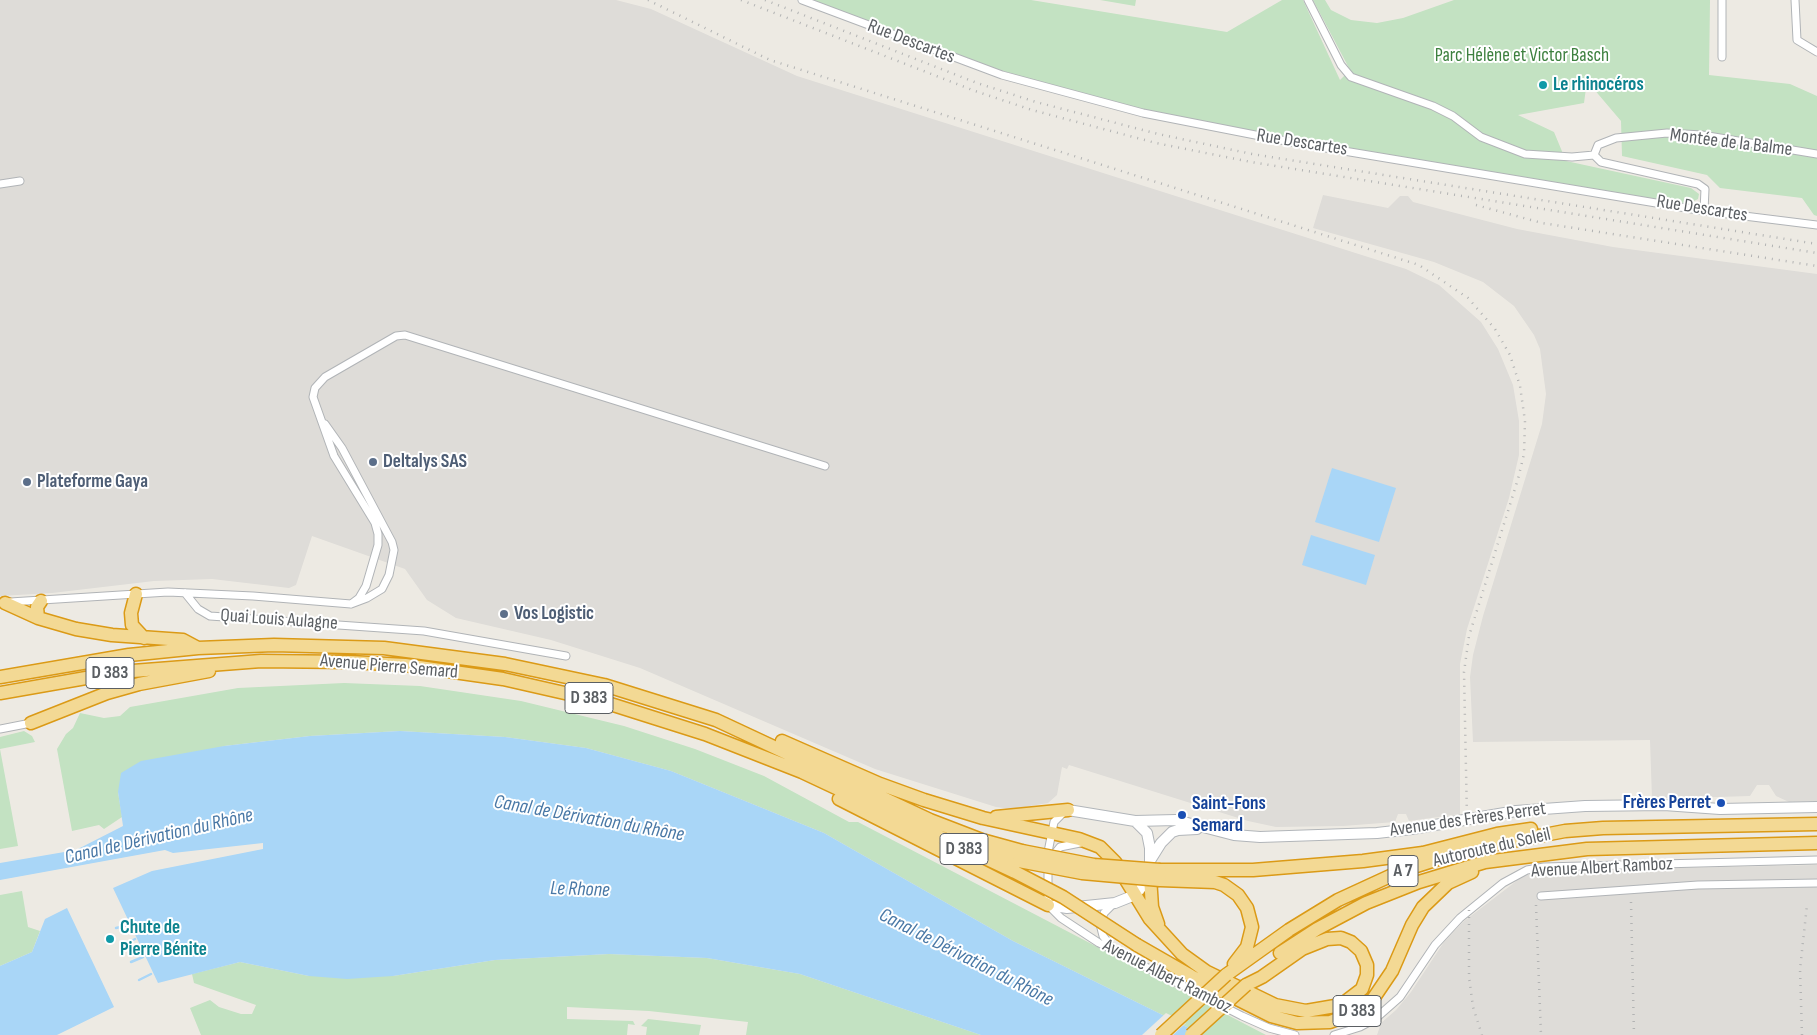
<!DOCTYPE html>
<meta charset="utf-8">
<style>
body{margin:0}
canvas{display:block;background:#edeae3}
</style>
<canvas width="1817" height="1035"></canvas>
<script>
const ctx = document.querySelector('canvas').getContext('2d');
ctx.lineJoin = 'round';
function fillPath(path, color) { ctx.fillStyle = color; ctx.fill(path, 'evenodd'); }
const shape = rows => new Path2D(rows.map(r => 'M' + r).join(''));
function stroke(path, color, width, dash) { ctx.strokeStyle = color; ctx.lineWidth = width; ctx.lineCap = dash ? 'butt' : 'round'; ctx.setLineDash(dash || []); ctx.stroke(path); }
function drawText(font, color, halo, rows, align = 'center') {
  ctx.font = font + ' "Sofia Sans Condensed",sans-serif'; ctx.lineWidth = 4; ctx.setLineDash([]); ctx.textBaseline = 'middle'; ctx.strokeStyle = halo; ctx.fillStyle = color; for (const [text, x, y, turn = 0] of rows) {
    ctx.save(); ctx.translate(x, y); ctx.rotate((+turn || 0) * Math.PI / 180); ctx.textAlign = isNaN(turn) ? turn : align; if (halo) ctx.strokeText(text, 0, 0); ctx.fillText(text, 0, 0); ctx.restore();
  }
}
const industrial = shape([
 [0,0,616,0,651,9,797,76,1406,269,1439,285,1481,322,1498,349,1513,385,1519,421,1519,455,1509,498,1467,629,1460,664,1460,814,1409,821,1406,814,1398,814,1395,822,1343,826,1276,827,1248,821,1069,765,1067,769,1062,767,1057,795,1048,803,1012,809,996,807,875,769,640,668,551,640,456,618,427,600,405,569,312,536,296,585,289,588,212,579,154,581,52,593,0,596],
 [1323,195,1388,208,1400,196,1408,196,1413,202,1517,229,1613,247,1817,274,1817,801,1789,802,1776,796,1769,785,1757,785,1750,796,1652,799,1650,740,1473,742,1470,677,1473,655,1483,616,1542,424,1546,394,1540,349,1534,335,1514,306,1483,282,1434,262,1313,228],
 [1817,865,1817,1035,1377,1035,1381,1023,1396,1010,1411,992,1444,942,1463,922,1523,876,1545,871]
]);
const green = shape([
 [812,0,1031,0,1227,32,1282,0,1303,0,1340,80,1350,70,1313,0,1325,0,1331,10,1351,20,1377,23,1403,18,1454,0,1710,0,1709,75,1790,84,1817,96,1817,216,1814,215,1802,198,1720,188,1707,175,1622,156,1621,121,1587,81,1584,103,1518,115,1554,132,1566,161,1691,188,1699,194,1698,199,1688,204,1679,203,1262,134,1139,109,1028,79,963,58],
 [1100,0,1136,0,1135,6],
 [344,683,420,686,521,701,624,726,695,749,764,776,849,822,858,822,1266,1035,1203,1035,1013,941,824,833,671,771,586,748,505,737,400,731,310,736,224,746,118,792,122,817,104,829,99,825,72,831,57,749,66,734,73,728,80,713,104,718,120,716,130,707,238,688],
 [24,731,32,736,35,742,0,749,18,846,0,849,0,737],
 [22,891,28,927,40,931,32,952,0,966,0,895],
 [609,954,707,958,800,974,981,1035,746,1035,748,1022,649,1011,567,1007,567,1019,633,1021,635,1025,628,1024,627,1035,201,1035,190,1008,210,1000,219,1007,241,1014,252,1014,256,1005,194,983,192,974,240,962,309,976,393,976,495,960],
 [648,1019,701,1025,699,1035,646,1035,647,1027,641,1026]
]);
const water = shape([
 [1332,468,1396,488,1379,542,1315,522],
 [1311,535,1375,555,1366,585,1302,565],
 [400,731,505,737,586,748,671,771,824,833,1013,941,1203,1035,981,1035,800,974,707,958,609,954,495,960,393,976,347,979,309,976,240,962,158,983,113,888,152,871,263,849,263,843,173,853,165,850,0,880,0,863,76,850,123,826,118,792,121,773,141,761,224,746,310,736],
 [67,908,114,1007,57,1035,0,1035,0,966,32,952,45,919]
]);
const pier = shape([
 [1166,1013,1186,1023,1173,1035,1142,1035]
]);
const stream = shape([
 [116,928,129,925],
 [123,945,135,939],
 [131,962,143,957],
 [139,980,151,974]
]);
const street = shape([
 [802,0,1002,75,1143,113,1296,143,1704,211,1817,225],
 [1308,0,1341,65,1351,77,1433,106,1453,116,1481,137,1525,154,1572,157,1594,155],
 [1795,0,1797,40,1817,52],
 [1722,57,1722,0],
 [1594,155,1598,145,1616,138,1667,133,1702,135,1817,154],
 [1594,155,1601,162,1698,184,1705,189,1704,211],
 [0,184,20,181],
 [185,593,198,609,210,616,424,631,566,656],
 [10,602,168,592,253,596,351,604,367,598,382,589,389,575,394,550,392,542,342,448,325,424],
 [351,604,359,598,366,586,378,545,378,534,375,523,334,456,313,397,315,388,325,377,396,336,405,335,825,466],
 [0,729,31,723],
 [1064,812,1054,822,1048,852,1048,905,1061,918,1099,943,1242,1016,1269,1028,1295,1035],
 [1052,857,1060,847,1080,843],
 [1541,896,1698,885,1817,883],
 [1112,947,1103,936,1100,924,1104,913,1113,904],
 [1334,1035,1360,1027,1375,1019,1400,997,1435,945,1460,918,1503,883,1527,870,1544,867,1817,860]
]);
const secondary = shape([
 [1068,810,1135,821,1176,820,1234,835,1260,837,1377,833,1412,829,1516,811,1585,806,1664,805,1720,809,1817,807],
 [1151,859,1161,843,1172,832,1178,830,1197,829],
 [1048,905,1067,908,1115,903,1135,895,1150,877,1150,848,1147,833,1135,821]
]);
const highway = shape([
 [136,594,131,613,132,625,144,638],
 [5,603,38,618,76,629,112,635,183,640,198,648],
 [38,618,37,607,41,601],
 [0,677,129,655,198,648,274,645,384,648,505,664,604,685,716,720,930,820,982,840,1022,851],
 [0,693,120,672,261,661,350,662,405,665,503,679,604,702,705,734,802,772,1015,872],
 [31,723,107,693,139,684,209,671],
 [782,741,880,784,924,800,983,818,1079,839,1100,847,1115,862,1150,919,1182,954,1207,972,1275,1005,1306,1011,1341,1005,1362,989,1367,975,1367,965,1361,951,1351,942,1341,938,1327,939,1302,949,1262,977,1246,985],
 [839,799,1048,905],
 [996,817,1068,810],
 [982,850,1019,861],
 [1160,870,1253,870,1363,861,1423,853,1497,834,1531,829],
 [1150,877,1152,907,1158,924],
 [1160,880,1215,882,1224,885,1238,895,1247,908,1252,927,1247,947,1234,964],
 [1137,945,1191,976,1271,1016,1297,1023,1330,1022,1356,1012,1373,999,1392,971,1412,925,1423,907,1448,883,1472,872],
 [1280,953,1317,929,1366,903,1419,882,1485,862,1587,849,1817,843],
 [1226,975,1289,930,1338,900,1401,871,1466,850,1565,831,1603,828,1817,824]
]);
const rail = shape([
 [648,0,770,60,1419,265,1468,298,1495,329,1510,355,1520,386,1525,421,1524,454,1518,479,1469,636,1464,672,1467,819],
 [741,0,975,91,1032,110,1156,143,1251,162,1817,253],
 [765,0,977,83,1036,102,1158,134,1252,154,1817,244],
 [1476,205,1542,223,1817,266],
 [1631,902,1634,1035],
 [1536,905,1541,1035],
 [1469,910,1469,977,1473,1007,1482,1035],
 [1802,1035,1800,969,1807,905]
]);
const highwayBridge = shape([
 [1022,851,1094,865,1160,870],
 [1019,861,1082,873,1160,880],
 [1015,872,1063,897,1137,945],
 [1161,1035,1226,975],
 [1191,1035,1246,985]
]);
const markers = [
 [1543,85,5,"#0f9aa8"],
 [373,462,5,"#5c6f8a"],
 [27,482,5,"#5c6f8a"],
 [504,614,5,"#5c6f8a"],
 [1721,803,5,"#1a4fb4"],
 [1182,815,5,"#1a4fb4"],
 [110,939,5,"#0f9aa8"]
];
const shields = [
 [110,673,48],
 [589,698,48],
 [964,849,48],
 [1403,871,30],
 [1357,1011,48]
];
const shieldNames = [
 ["D 383",110,673],
 ["D 383",589,698],
 ["D 383",964,849],
 ["A 7",1403,871],
 ["D 383",1357,1011]
];
const streetNames = [
 ["Rue Descartes",911,42,21],
 ["Rue Descartes",1302,143,9],
 ["Montée de la Balme",1731,143,7],
 ["Rue Descartes",1702,209,9],
 ["Quai Louis Aulagne",279,620,4],
 ["Avenue Pierre Semard",389,667,5],
 ["Avenue des Frères Perret",1468,820,-8],
 ["Autoroute du Soleil",1492,848,-13],
 ["Avenue Albert Ramboz",1602,868,-3],
 ["Avenue Albert Ramboz",1167,977,27]
];
const parkNames = [
 ["Parc Hélène et Victor Basch",1522,56]
];
const cultureNames = [
 ["Le rhinocéros",1553,85],
 ["Chute de",120,928],
 ["Pierre Bénite",120,950]
];
const serviceNames = [
 ["Deltalys SAS",383,462],
 ["Plateforme Gaya",37,482],
 ["Vos Logistic",514,614]
];
const transitNames = [
 ["Frères Perret",1711,803],
 ["Saint-Fons",1192,804,"left"],
 ["Semard",1192,826,"left"]
];
const waterNames = [
 ["Canal de Dérivation du Rhône",589,819,10],
 ["Canal de Dérivation du Rhône",159,837,-13],
 ["Le Rhone",580,890,2],
 ["Canal de Dérivation du Rhône",966,958,27]
];
fillPath(industrial, '#dedcd8');
fillPath(green, '#c3e2c2');
fillPath(water, '#a9d6f7');
fillPath(pier, '#edeae3');
stroke(stream, '#a9d6f7', 2.5);
stroke(street, '#b1b4b7', 9);
stroke(secondary, '#b2b6ba', 12);
stroke(highway, '#db9a16', 15);
stroke(street, '#fff', 7);
stroke(secondary, '#fff', 10);
stroke(highway, '#f3d994', 12);
stroke(rail, '#b2b3b3', 2.5, [1, 6]);
stroke(highwayBridge, '#db9a16', 15, []);
stroke(highwayBridge, '#f3d994', 12);
for (const [x, y, r, color] of markers) { const dot = new Path2D(); dot.arc(x, y, r, 0, 2 * Math.PI); ctx.fillStyle = color; ctx.fill(dot); stroke(dot, '#fff', 2); }
for (const [x, y, w] of shields) { const box = new Path2D(); box.roundRect(x - w / 2, y - 15.5, w, 31, 4); ctx.fillStyle = '#fff'; ctx.fill(box); stroke(box, '#5b5f63', 1); }
drawText('bold 18px', '#5b5f63', null, shieldNames);
drawText('19px', '#5b5f63', '#fff', streetNames);
drawText('19px', '#3d803f', '#fff', parkNames);
drawText('bold 19px', '#0d838f', '#fff', cultureNames, 'left');
drawText('bold 19px', '#4e5e75', '#fff', serviceNames, 'left');
drawText('bold 19px', '#164399', '#fff', transitNames, 'right');
drawText('italic 20px', '#4978a6', '#fff', waterNames);
</script>
